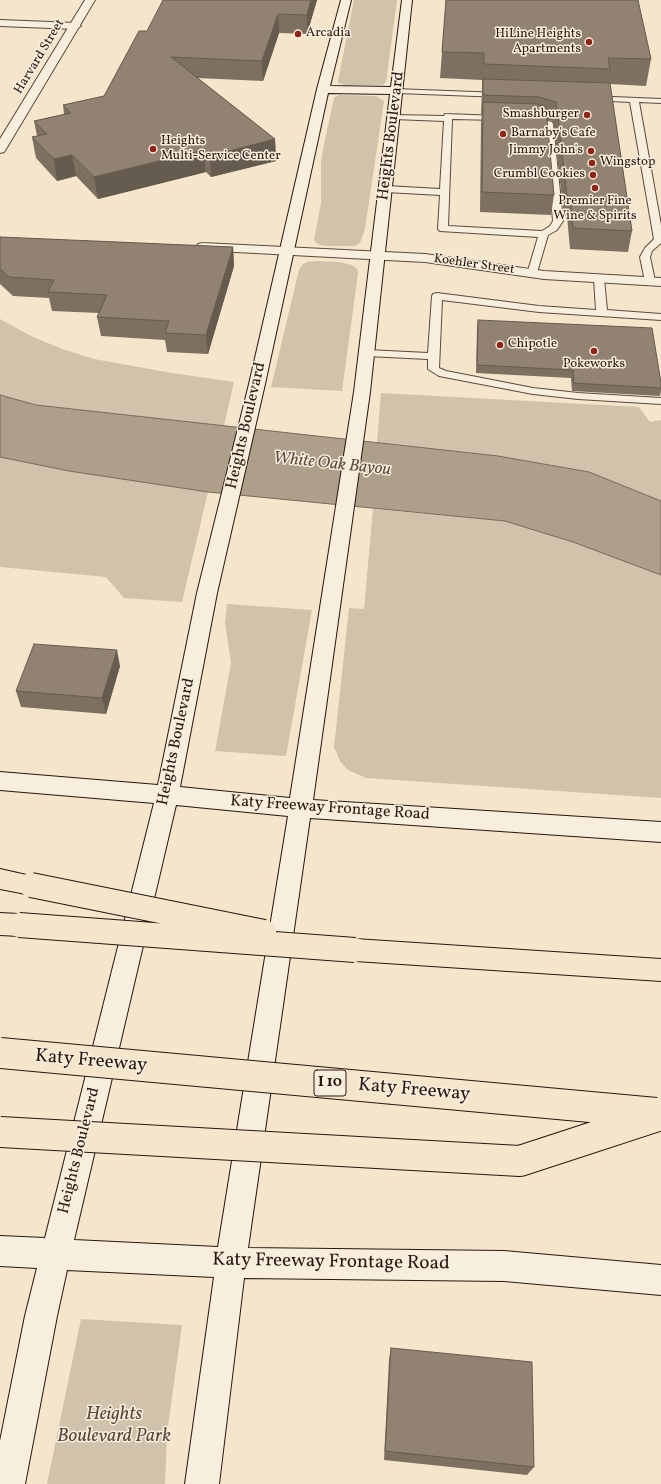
<!DOCTYPE html>
<style>
body{margin:0}
canvas{display:block;background:#f4e5cb}
</style>
<canvas width="661" height="1484"></canvas>
<script>
const ctx = document.querySelector('canvas').getContext('2d');
ctx.lineJoin = 'round';
function fillPath(path, color) { ctx.fillStyle = color; ctx.fill(path, 'evenodd'); }
const shape = rows => new Path2D(rows.map(r => 'M' + r).join(''));
function stroke(path, color, width, dash) { ctx.strokeStyle = color; ctx.lineWidth = width; ctx.lineCap = dash ? 'butt' : 'round'; ctx.setLineDash(dash || []); ctx.stroke(path); }
function drawText(font, color, halo, rows, align = 'center') {
  ctx.font = font + ' Vollkorn,serif'; ctx.lineWidth = 3; ctx.setLineDash([]); ctx.textBaseline = 'middle'; ctx.strokeStyle = halo; ctx.fillStyle = color; for (const [text, x, y, turn = 0] of rows) {
    ctx.save(); ctx.translate(x, y); ctx.rotate((+turn || 0) * Math.PI / 180); ctx.textAlign = isNaN(turn) ? turn : align; if (halo) ctx.strokeText(text, 0, 0); ctx.fillText(text, 0, 0); ctx.restore();
  }
}
const green = shape([
 [354,0,397,0,386,82,383,85,346,85,338,83,338,81],
 [339,95,376,96,384,101,365,229,360,243,355,246,325,246,317,244,314,240,321,203,321,162,324,144,334,98],
 [316,261,340,262,352,265,357,269,358,273,342,391,271,387,299,270,302,265,307,262],
 [0,319,31,336,62,349,94,359,172,373,234,382,224,426,36,405,0,395],
 [381,393,639,407,650,422,661,420,661,501,589,472,498,456,377,443],
 [0,457,69,471,208,492,182,602,124,598,106,577,0,567],
 [373,509,505,521,573,542,661,575,661,798,366,778,348,770,340,761,334,747,349,608,364,609],
 [227,604,312,610,286,756,215,751,231,663,225,623],
 [81,1319,182,1325,167,1434,165,1484,47,1484]
]);
const water = shape([
 [0,395,36,405,498,456,589,472,661,501,661,575,573,542,505,521,208,492,69,471,0,457,0,395]
]);
const service = shape([
 [394,89,502,93,506,95,502,97,397,93,394,93,394,89],
 [589,96,661,99,661,103,639,102,661,225,661,243,652,251,650,257,655,281,654,283,650,284,645,281,640,257,645,248,654,239,630,102,592,100,588,98,589,96],
 [445,114,501,116,505,118,501,120,452,119,448,226,542,231,550,226,553,221,545,125,535,122,527,122,523,120,527,118,536,118,552,122,553,124,563,221,557,230,548,235,536,276,532,277,527,274,538,237,440,231,438,229,440,195,386,192,381,189,386,186,440,189,444,121,394,119,390,117,394,115,444,116,445,114],
 [599,276,604,279,607,310,661,314,661,320,539,312,442,300,439,368,446,371,533,388,578,393,661,398,661,404,578,399,533,394,439,376,428,369,428,359,367,356,362,353,367,350,428,353,432,296,433,294,437,293,539,306,596,310,594,279,599,276]
]);
const minor = shape([
 [0,20,76,23,81,26,76,29,0,26,0,20]
]);
const tertiary = shape([
 [85,0,95,0,6,149,4,152,0,153,0,139,85,0],
 [203,243,425,254,544,271,661,278,661,286,544,279,425,262,198,250,196,247,198,244,203,243]
]);
const secondary = shape([
 [341,0,351,0,330,86,391,87,402,0,412,0,370,392,313,800,661,822,661,842,310,818,248,1248,504,1251,661,1265,661,1295,504,1281,244,1278,219,1484,185,1484,214,1277,67,1270,57,1316,25,1484,0,1484,0,1441,25,1316,37,1268,0,1266,0,1236,45,1238,154,803,0,790,0,772,158,785,197,593,249,384,317,89,341,0],
 [328,93,390,94,354,392,290,798,180,787,217,593,265,384,328,93],
 [176,805,288,816,218,1247,74,1240,176,805]
]);
const motorway = shape([
 [0,869,40,878,43,885,40,892,31,895,0,889,0,869],
 [0,913,19,914,28,917,31,925,28,933,19,936,0,935,0,913],
 [355,939,661,959,661,981,355,961,346,958,342,950,346,942,355,939]
]);
const motorwayBridgeFar1 = shape([
 [31,885,264,932],
 [19,925,355,950]
]);
const motorwayBridge = shape([
 [0,1053,656,1113],
 [0,1132,520,1161,661,1115]
]);
const wall = shape([
 [317,0,307,34,279,33,263,81,197,78,275,139,276,161,211,177,206,172,98,199,76,176,57,181,36,158,32,137,37,136,34,121,64,114,63,105,104,96,147,31],
 [446,0,651,59,646,86,610,84,632,231,628,252,570,249,567,216,564,216,553,121,547,120,554,195,551,215,480,212,481,122,482,114,481,114,482,91,482,80,440,78],
 [0,237,233,247,234,266,208,354,167,352,165,340,101,336,97,317,99,313,52,311,49,298,13,296,0,284],
 [478,320,661,383,661,391,660,396,572,391,571,378,476,373,477,328],
 [120,666,106,714,21,707,16,691],
 [391,1348,534,1467,527,1475,384,1460,389,1359]
]);
const shadedWall = shape([
 [311,0,317,0,307,34,307,15],
 [278,14,279,33,263,81,262,61],
 [275,139,276,161,211,177,210,156],
 [204,150,206,172,98,199,94,177],
 [72,155,76,176,57,181,54,159],
 [233,247,234,266,208,354,206,335],
 [117,650,120,666,106,714,102,698]
]);
const building = shape([
 [163,0,311,0,307,15,278,14,262,61,171,57,275,139,210,156,204,150,94,177,72,155,54,159,32,137,47,134,34,121,71,113,63,105,104,96,139,31,147,31,163,0],
 [446,0,638,0,651,59,608,58,610,69,484,64,484,53,442,52,446,0],
 [483,79,610,83,632,231,573,228,570,196,567,196,556,102,539,97,483,95,483,79],
 [483,102,537,104,546,107,554,195,482,192,483,102],
 [0,237,233,247,206,335,165,333,169,321,97,317,107,295,48,292,54,280,9,277,0,269,0,237],
 [478,320,652,328,661,383,661,388,574,383,573,370,477,365,478,320],
 [34,644,117,650,102,698,16,691,34,644],
 [391,1348,532,1362,534,1467,385,1451,391,1348]
]);
const markers = [
 [298,34,4,"#8f2418"],
 [589,42,4,"#8f2418"],
 [587,115,4,"#8f2418"],
 [503,134,4,"#8f2418"],
 [153,149,4,"#8f2418"],
 [591,151,4,"#8f2418"],
 [592,163,4,"#8f2418"],
 [593,175,4,"#8f2418"],
 [595,188,4,"#8f2418"],
 [500,345,4,"#8f2418"],
 [594,351,4,"#8f2418"]
];
const farPoinames = [
 ["Arcadia",306,34],
 ["HiLine Heights",581,35,"right"],
 ["Apartments",581,50,"right"],
 ["Smashburger",579,115,"right"],
 ["Barnaby's Cafe",511,134],
 ["Heights",161,142],
 ["Multi-Service Center",161,157],
 ["Jimmy John's",583,151,"right"],
 ["Wingstop",600,163],
 ["Crumbl Cookies",585,175,"right"],
 ["Premier Fine",595,202,"center"],
 ["Wine & Spirits",595,217,"center"],
 ["Chipotle",508,345],
 ["Pokeworks",594,365,"center"]
];
const farStreetnames = [
 ["Harvard Street",40,57,-59],
 ["Koehler Street",474,265,8]
];
const shields = [
 [330,1083,32]
];
const shieldNames = [
 ["I 10",330,1083]
];
const streetNames = [
 ["Heights Boulevard",392,136,-83],
 ["Heights Boulevard",247,426,-77],
 ["Heights Boulevard",177,742,-78],
 ["Katy Freeway Frontage Road",330,809,4],
 ["Heights Boulevard",80,1151,-76]
];
const waterNames = [
 ["White Oak Bayou",332,465,6]
];
const nearStreetnames = [
 ["Katy Freeway",91,1062,5],
 ["Katy Freeway",414,1091,5],
 ["Katy Freeway Frontage Road",331,1263,1]
];
const nearParknames = [
 ["Heights",114,1416],
 ["Boulevard Park",114,1438]
];
fillPath(green, '#d1c2ab');
fillPath(water, '#ae9f8b');
stroke(water, '#78695a', 1);
stroke(service, '#5a4a3f', 2);
stroke(minor, '#5a4a3f', 2);
stroke(tertiary, '#5a4a3f', 2);
stroke(secondary, '#261710', 2);
stroke(motorway, '#261710', 2);
fillPath(service, '#f8eedd');
fillPath(minor, '#f8eedd');
fillPath(tertiary, '#f8eedd');
fillPath(secondary, '#f8eedd');
fillPath(motorway, '#f4e5cb');
stroke(motorwayBridgeFar1, '#261710', 26, []);
stroke(motorwayBridge, '#261710', 32, []);
stroke(motorwayBridgeFar1, '#f4e5cb', 24);
stroke(motorwayBridge, '#f4e5cb', 30);
fillPath(wall, '#7d7061');
fillPath(shadedWall, '#665b4f');
fillPath(building, '#918271');
stroke(building, '#665b4f', 1);
for (const [x, y, r, color] of markers) { const dot = new Path2D(); dot.arc(x, y, r, 0, 2 * Math.PI); ctx.fillStyle = color; ctx.fill(dot); stroke(dot, '#f8eedd', 1.5); }
drawText('13px', '#261710', '#f8eedd', farPoinames, 'left');
drawText('13px', '#261710', '#f8eedd', farStreetnames);
for (const [x, y, w] of shields) { const box = new Path2D(); box.roundRect(x - w / 2, y - 13, w, 26, 3); ctx.fillStyle = '#f8eedd'; ctx.fill(box); stroke(box, '#261710', 1); }
drawText('bold 15px', '#261710', null, shieldNames);
drawText('16px', '#261710', '#f8eedd', streetNames);
drawText('italic 17px', '#5c4d41', '#f8eedd', waterNames);
drawText('19px', '#261710', '#f8eedd', nearStreetnames);
drawText('italic 19px', '#594a3e', '#f8eedd', nearParknames);
</script>
